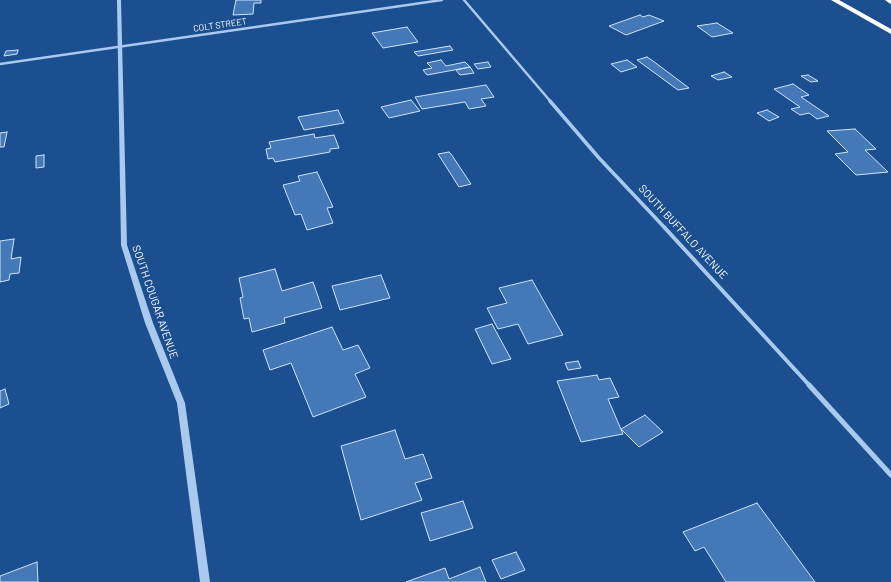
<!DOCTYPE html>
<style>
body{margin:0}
canvas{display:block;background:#1b4f8f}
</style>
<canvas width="891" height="582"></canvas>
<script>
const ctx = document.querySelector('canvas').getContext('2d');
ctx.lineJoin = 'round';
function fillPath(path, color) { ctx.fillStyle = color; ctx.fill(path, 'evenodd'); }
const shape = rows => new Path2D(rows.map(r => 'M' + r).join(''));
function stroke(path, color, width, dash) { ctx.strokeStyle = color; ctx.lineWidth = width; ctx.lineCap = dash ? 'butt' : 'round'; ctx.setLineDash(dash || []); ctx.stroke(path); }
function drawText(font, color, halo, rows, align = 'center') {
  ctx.font = font + ' Barlow,sans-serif'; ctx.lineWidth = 4; ctx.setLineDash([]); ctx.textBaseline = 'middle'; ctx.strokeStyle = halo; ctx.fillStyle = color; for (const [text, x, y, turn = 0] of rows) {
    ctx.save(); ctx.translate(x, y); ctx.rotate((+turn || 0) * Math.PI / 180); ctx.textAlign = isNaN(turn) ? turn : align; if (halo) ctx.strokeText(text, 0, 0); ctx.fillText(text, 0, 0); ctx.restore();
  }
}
const building = shape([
 [236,0,261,0,261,3,254,3,253,14,233,15,236,0],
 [640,15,643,17,649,15,664,21,626,35,609,26,640,15],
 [717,23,733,33,712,37,697,26,717,23],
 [407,27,418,42,383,48,372,33,407,27],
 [450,46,453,50,418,56,414,52,450,46],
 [18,50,17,54,4,56,6,51,18,50],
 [647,57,653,61,689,88,678,90,637,60,647,57],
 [441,60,446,66,465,62,470,67,427,75,423,70,432,68,427,63,441,60],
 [627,60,637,67,621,72,611,64,627,60],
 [488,62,491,67,478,69,474,64,488,62],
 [470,67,474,73,460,75,456,70,470,67],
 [724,72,732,77,718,80,711,76,724,72],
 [808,75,818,81,811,82,801,76,808,75],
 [793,84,809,95,801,97,829,116,817,119,809,113,800,115,791,109,800,107,774,89,793,84],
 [486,85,494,97,481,99,486,106,469,109,465,102,422,109,415,97,486,85],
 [411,100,420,111,389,118,381,107,411,100],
 [338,110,344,123,304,130,298,117,338,110],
 [767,110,779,117,769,121,757,113,767,110],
 [855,129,876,149,865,150,888,172,856,175,835,154,848,152,827,131,855,129],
 [7,132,4,147,0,147,0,133,7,132],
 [314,134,315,138,334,135,339,148,330,149,330,152,275,162,273,158,268,159,266,149,271,148,269,142,314,134],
 [449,152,451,154,471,184,459,187,438,154,449,152],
 [44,155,44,167,36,168,36,156,44,155],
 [317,172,333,207,327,208,333,223,307,230,301,214,295,215,283,185,300,181,298,176,317,172],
 [14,239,11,259,21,257,19,273,10,274,9,280,0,282,0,241,14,239],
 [275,269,282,291,313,282,322,308,284,318,285,323,252,332,249,318,244,319,240,298,243,297,239,278,275,269],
 [381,275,390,298,340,310,332,286,381,275],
 [532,280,563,335,528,344,518,324,498,329,487,308,507,303,499,288,532,280],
 [492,324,511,359,492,364,475,329,492,324],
 [332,327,343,350,358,345,370,368,355,374,366,397,313,417,291,363,270,370,263,350,332,327],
 [578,361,581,368,568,370,565,363,578,361],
 [597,375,599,380,610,378,619,397,608,399,623,434,581,442,557,381,597,375],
 [5,389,9,404,0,408,0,391,5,389],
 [645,415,663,432,639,447,621,429,645,415],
 [395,430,405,459,423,454,432,478,415,483,422,500,361,520,341,446,395,430],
 [463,501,473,528,430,541,421,513,463,501],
 [757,503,815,582,726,582,704,547,695,551,683,532,757,503],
 [516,552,525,570,501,579,492,560,516,552],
 [37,562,38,582,0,582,0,576,37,562],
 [480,567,486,582,406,582,445,568,449,579,480,567]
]);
const minorFar3 = shape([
 [464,0,551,102],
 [0,64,442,0]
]);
const minorFar2 = shape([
 [550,101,599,158,665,228]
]);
const minorFar1 = shape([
 [664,227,810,386]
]);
const minor = shape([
 [809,385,891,475]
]);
const tertiary = shape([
 [117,0,121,0,127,245,153,323,185,403,210,582,200,582,177,403,145,323,121,245,117,0]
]);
const motorway = shape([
 [831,0,839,0,891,29,891,34,831,0],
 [885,0,891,0,891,4,889,3,885,0]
]);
const farStreetnames = [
 ["COLT STREET",220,25,-8]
];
const streetNames = [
 ["SOUTH BUFFALO AVENUE",683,232,47],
 ["SOUTH COUGAR AVENUE",155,302,71]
];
fillPath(building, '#4478b7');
stroke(building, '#cfe3fa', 1);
stroke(minorFar3, '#a9c9ee', 2.5);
stroke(minorFar2, '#a9c9ee', 3.5);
stroke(minorFar1, '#a9c9ee', 4);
stroke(minor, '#a9c9ee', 5);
fillPath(tertiary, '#a9c9ee');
fillPath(motorway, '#fff');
drawText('9px', '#fff', '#1b4f8f', farStreetnames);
drawText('11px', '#fff', '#1b4f8f', streetNames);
</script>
